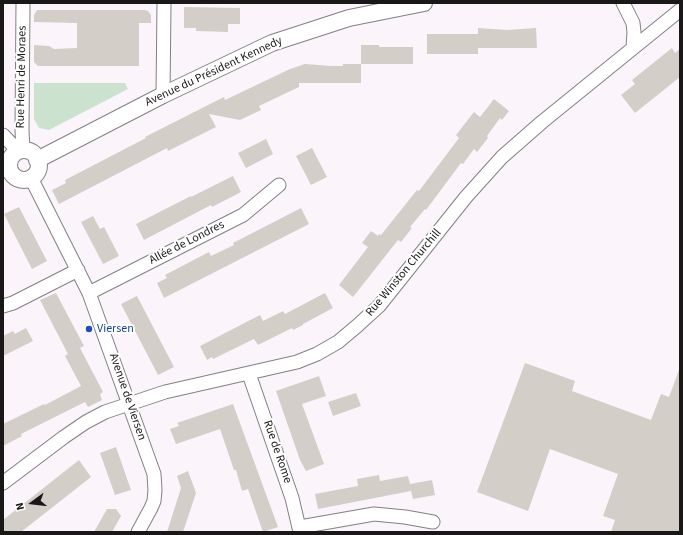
<!DOCTYPE html>
<meta charset="utf-8">
<style>
body{margin:0}
#map{position:relative;width:683px;height:535px;overflow:hidden;background:#fbf5fb;font-family:"Source Sans 3",sans-serif}
canvas{display:block}
.frame{position:absolute;inset:0;border:4px solid #1a1719;pointer-events:none}
.north{position:absolute;left:12px;top:483px;width:40px;height:40px;-webkit-text-stroke:3px #fff;paint-order:stroke;rotate:255deg;font-size:11px;font-weight:700;line-height:16px;text-align:center;color:#1a1719}
.north::after{content:'';display:block;margin:auto;width:14px;height:18px;background:#1a1719;clip-path:polygon(50% 0,100% 100%,50% 72%,0 100%)}
</style>
<div id="map">
<canvas width="683" height="535"></canvas>
<div class="frame"></div>
<div class="north">N</div>
</div>
<script>
const ctx = document.querySelector('canvas').getContext('2d');
ctx.lineJoin = 'round';
function fillPath(path, color) { ctx.fillStyle = color; ctx.fill(path, 'evenodd'); }
const shape = rows => new Path2D(rows.map(r => 'M' + r).join(''));
function stroke(path, color, width, dash) { ctx.strokeStyle = color; ctx.lineWidth = width; ctx.lineCap = dash ? 'butt' : 'round'; ctx.setLineDash(dash || []); ctx.stroke(path); }
function drawText(font, color, halo, rows, align = 'center') {
  ctx.font = font + ' "Source Sans 3",sans-serif'; ctx.lineWidth = 4; ctx.setLineDash([]); ctx.textBaseline = 'middle'; ctx.strokeStyle = halo; ctx.fillStyle = color; for (const [text, x, y, turn = 0] of rows) {
    ctx.save(); ctx.translate(x, y); ctx.rotate((+turn || 0) * Math.PI / 180); ctx.textAlign = isNaN(turn) ? turn : align; if (halo) ctx.strokeText(text, 0, 0); ctx.fillText(text, 0, 0); ctx.restore();
  }
}
const green = shape([
 [34,83,125,83,128,89,49,130,39,128,34,119]
]);
const building = shape([
 [184,7,240,8,240,24,228,24,228,32,196,31,196,28,184,28],
 [37,10,145,10,148,11,151,15,151,23,139,23,139,66,38,66,34,62,34,45,49,46,54,49,77,48,77,23,34,22,34,15],
 [478,28,507,30,536,28,537,48,478,48,478,54,427,54,427,34,478,34],
 [361,45,379,45,379,47,413,47,413,64,361,64],
 [672,48,675,53,680,49,680,77,635,113,621,95,635,84,632,80],
 [305,64,331,66,343,66,343,64,361,64,361,83,299,83,299,87,259,106,261,110,240,120,209,114,216,127,168,151,167,148,59,204,52,190,66,183,65,180,146,138,145,137,214,102,224,97,225,100,290,69],
 [494,99,509,111,502,120,500,118,487,136,488,138,477,152,474,149,463,164,461,163,426,210,425,209,410,227,412,228,401,242,398,240,353,297,339,285,368,247,362,243,371,231,378,236,379,234,381,235,417,190,419,191,459,138,456,135,474,112,480,117],
 [266,139,273,154,246,168,238,153],
 [312,148,327,177,311,185,296,156],
 [233,176,241,192,212,207,211,205,144,240,136,224,191,196,191,197],
 [19,207,47,261,32,269,4,214],
 [301,208,309,224,164,298,157,283,167,278,165,275,209,252,211,256,234,245,233,243],
 [93,216,100,229,104,227,119,256,103,264,81,222],
 [56,293,84,346,80,348,103,392,100,394,102,400,88,407,85,402,21,434,22,436,3,446,3,424,44,404,45,405,81,386,65,356,68,354,40,300],
 [325,293,333,308,303,324,303,325,293,330,292,328,258,345,254,339,213,359,212,357,207,360,200,346,260,315,263,321,283,311,285,314],
 [137,296,174,367,158,375,121,304],
 [26,328,33,341,3,356,3,336,13,331,15,334],
 [525,363,575,381,572,391,651,420,661,394,669,397,679,370,680,371,680,532,611,532,615,520,603,516,618,474,550,449,528,511,477,492],
 [319,376,326,396,302,404,324,464,306,471,300,460,276,391],
 [356,393,361,406,333,416,328,402],
 [233,404,278,527,263,532,248,489,242,491,236,470,234,470,220,429,176,444,170,429,179,426,177,423],
 [116,447,131,490,115,495,100,453],
 [79,460,91,477,21,532,3,532,3,520],
 [188,471,196,493,183,532,167,532,181,488,177,476],
 [379,475,380,481,408,476,410,484,432,480,435,495,413,499,411,491,318,509,315,494,358,486,357,479],
 [107,509,116,509,121,516,112,532,94,532]
]);
const minor = shape([
 [623,3,633,23,634,32,633,48],
 [163,95,164,3],
 [3,135,18,151],
 [23,150,22,131,23,3],
 [31,178,89,293,154,474,155,490,154,501,151,508,138,532],
 [89,293,243,215,279,185],
 [3,306,13,303,78,270],
 [249,374,292,498,300,532],
 [3,483,64,437,86,422,105,412,165,392,297,362,317,354,338,342,357,326,379,306,466,197,502,157,542,122,680,10],
 [300,527,374,514,405,517,433,522]
]);
const tertiary = shape([
 '9 165a15 15 0 1 1 30 0a15 15 0 1 1-30 0Z',
 [37,160,163,95,272,43,349,18,424,3]
]);
const markers = [
 [89,329,4,"#1a4fb4"]
];
const streetNames = [
 ["Avenue du Président Kennedy",214,72,-25],
 ["Rue Henri de Moraes",22,77,-89],
 ["Allée de Londres",187,243,-27],
 ["Rue Winston Churchill",404,273,-50],
 ["Avenue de Viersen",127,397,71],
 ["Rue de Rome",277,452,71]
];
const transitNames = [
 ["Viersen",97,329]
];
fillPath(green, '#cbe3ce');
fillPath(building, '#d3cec8');
stroke(minor, '#847f84', 15);
stroke(tertiary, '#847f84', 18);
stroke(minor, '#fff', 13);
stroke(tertiary, '#fff', 16);
for (const [x, y, r, color] of markers) { const dot = new Path2D(); dot.arc(x, y, r, 0, 2 * Math.PI); ctx.fillStyle = color; ctx.fill(dot); stroke(dot, '#fff', 1.5); }
drawText('12px', '#1a1719', '#fff', streetNames);
drawText('12px', '#164399', '#fff', transitNames, 'left');
</script>
